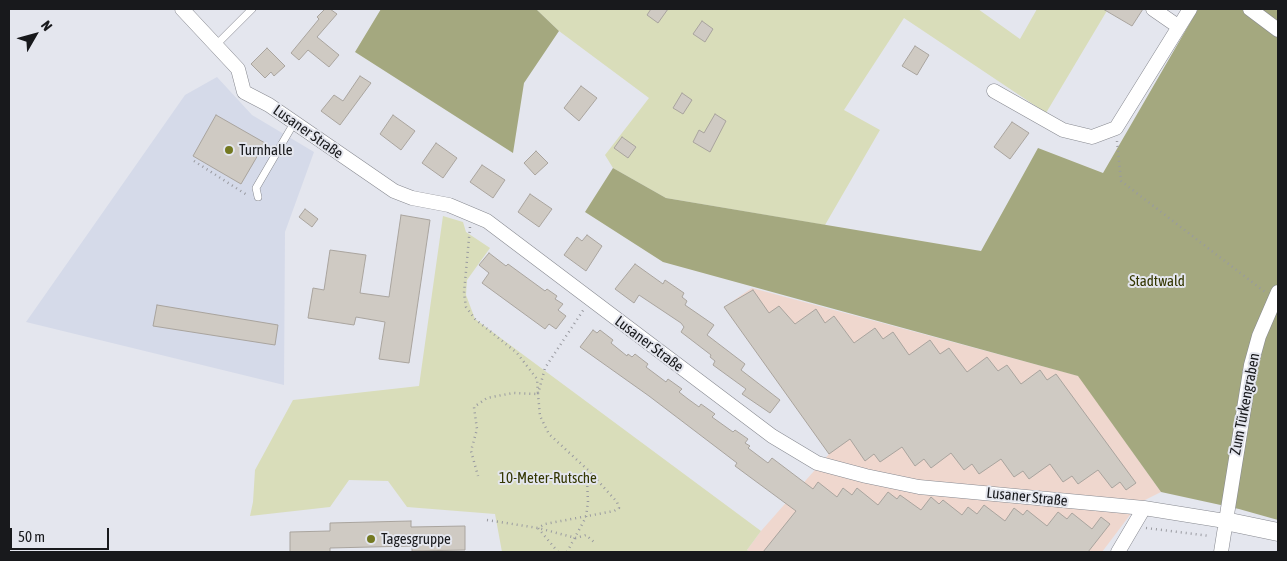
<!DOCTYPE html>
<meta charset="utf-8">
<style>
body{margin:0}
#map{position:relative;width:1287px;height:561px;overflow:hidden;background:#e4e6ee;font-family:"Asap Condensed",sans-serif}
canvas{display:block}
.frame{position:absolute;inset:0;border:10px solid #18191c;pointer-events:none}
.north{position:absolute;left:10px;top:10px;width:50px;height:50px;-webkit-text-stroke:4px #e4e6ee;paint-order:stroke;rotate:52deg;font-size:14px;font-weight:700;line-height:20px;text-align:center;color:#18191c}
.north::after{content:'';display:block;margin:auto;width:18px;height:22px;background:#18191c;clip-path:polygon(50% 0,100% 100%,50% 72%,0 100%)}
.scale{position:absolute;left:10px;top:528px;width:99px;height:22px;box-sizing:border-box;border:2px solid #18191c;border-top:0;padding-left:6px;font-size:15px;line-height:18px;white-space:nowrap;color:#18191c;-webkit-text-stroke:4px #e4e6ee;paint-order:stroke}
</style>
<div id="map">
<canvas width="1287" height="561"></canvas>
<div class="frame"></div>
<div class="north">N</div>
<div class="scale">50 m</div>
</div>
<script>
const ctx = document.querySelector('canvas').getContext('2d');
ctx.lineJoin = 'round';
function fillPath(path, color) { ctx.fillStyle = color; ctx.fill(path, 'evenodd'); }
const shape = rows => new Path2D(rows.map(r => 'M' + r).join(''));
function stroke(path, color, width, dash) { ctx.strokeStyle = color; ctx.lineWidth = width; ctx.lineCap = dash ? 'butt' : 'round'; ctx.setLineDash(dash || []); ctx.stroke(path); }
function drawText(font, color, halo, rows, align = 'center') {
  ctx.font = font + ' "Asap Condensed",sans-serif'; ctx.lineWidth = 4; ctx.setLineDash([]); ctx.textBaseline = 'middle'; ctx.strokeStyle = halo; ctx.fillStyle = color; for (const [text, x, y, turn = 0] of rows) {
    ctx.save(); ctx.translate(x, y); ctx.rotate((+turn || 0) * Math.PI / 180); ctx.textAlign = isNaN(turn) ? turn : align; if (halo) ctx.strokeText(text, 0, 0); ctx.fillText(text, 0, 0); ctx.restore();
  }
}
const industrial = shape([
 [752,288,1079,376,1161,492,1139,503,1102,552,750,552,747,550,761,531,829,454,724,307]
]);
const built = shape([
 [217,77,252,115,314,152,285,232,284,385,26,322,185,95]
]);
const green = shape([
 [536,9,978,9,1020,39,1037,9,1108,9,1046,113,904,18,844,110,880,130,825,225,666,198,613,168,605,155,649,98,559,31],
 [443,216,463,222,466,232,490,248,467,280,466,295,475,319,761,531,747,550,750,552,502,552,495,514,407,507,388,481,349,480,330,507,250,516,253,502,255,470,293,400,419,386]
]);
const forest = shape([
 [381,9,536,9,559,31,524,83,513,153,355,52],
 [1198,9,1278,9,1278,520,1239,509,1161,492,1078,376,663,262,585,212,613,168,666,198,981,251,1038,148,1103,173]
]);
const building = shape([
 [325,9,330,9,337,14,317,37,339,55,329,67,308,50,299,60,291,53,319,19,317,17,325,9],
 [651,9,668,9,658,23,647,15,651,9],
 [1103,9,1143,9,1132,26,1103,9],
 [702,21,713,29,705,42,693,34,702,21],
 [915,46,929,55,917,75,902,66,915,46],
 [267,48,285,66,274,76,271,72,265,78,251,64,267,48],
 [360,76,371,83,340,125,321,111,334,95,343,101,360,76],
 [581,86,597,98,579,121,564,108,581,86],
 [682,93,692,100,683,114,673,108,682,93],
 [715,114,726,121,710,152,693,142,699,130,704,133,715,114],
 [216,115,265,143,241,184,193,156,216,115],
 [393,115,415,131,401,150,380,134,393,115],
 [1012,122,1029,133,1010,159,994,147,1012,122],
 [622,137,636,147,628,158,614,148,622,137],
 [436,143,457,158,443,178,422,163,436,143],
 [536,151,548,163,535,175,524,163,536,151],
 [482,165,505,180,493,198,470,182,482,165],
 [530,194,552,209,539,227,518,212,530,194],
 [305,209,318,219,312,227,299,217,305,209],
 [401,215,430,220,409,363,379,359,385,322,356,317,354,325,308,318,313,288,324,290,330,250,366,255,360,293,389,297,401,215],
 [587,235,602,246,586,271,564,255,577,237,582,241,587,235],
 [489,253,506,266,508,264,545,291,547,289,557,296,555,299,563,304,558,310,566,316,556,329,549,324,545,329,482,283,489,273,479,265,489,253],
 [635,264,663,284,665,280,684,293,682,297,687,301,685,305,714,325,707,335,745,364,741,370,780,400,770,413,742,394,746,389,713,365,715,361,710,357,711,355,681,332,684,327,681,323,639,295,634,303,615,289,635,264],
 [753,290,769,313,779,306,795,324,816,309,825,323,834,316,854,343,875,328,883,339,893,332,909,355,930,340,940,354,949,348,967,372,987,357,998,371,1007,365,1021,384,1040,370,1047,380,1056,374,1136,483,1126,490,1120,482,1112,488,1098,470,1078,484,1072,476,1063,482,1050,464,1029,479,1023,471,1014,477,1001,459,979,474,972,464,964,470,951,453,931,468,924,459,915,466,902,447,880,462,874,454,865,461,850,439,829,454,724,307,753,290],
 [157,305,278,325,275,345,153,326,157,305],
 [593,330,597,333,600,330,613,340,611,343,627,356,628,354,632,357,635,354,648,364,646,367,666,382,668,379,682,389,679,392,688,399,699,407,701,404,715,414,712,417,733,432,735,430,748,439,745,443,750,446,748,448,768,463,772,458,813,489,818,482,837,497,843,488,852,495,857,488,878,505,888,492,897,499,900,495,921,510,931,497,939,504,943,500,962,515,968,507,977,514,984,505,1005,521,1014,508,1023,515,1027,510,1047,526,1058,512,1067,519,1072,513,1092,529,1101,517,1110,524,1088,552,763,552,796,511,735,466,737,463,649,396,580,347,593,330],
 [411,521,411,527,465,526,465,550,412,551,412,546,330,548,330,552,290,552,290,532,330,531,330,523,411,521]
]);
const path = shape([
 [1117,141,1121,181,1265,292],
 [194,161,247,195],
 [470,227,464,293,466,307,475,319,517,353,537,379,538,394,513,393,487,398,474,407,477,429,471,451,478,476],
 [487,520,538,528,576,538,586,535,595,543],
 [1146,528,1210,536],
 [558,552,538,528,545,524,614,511,619,508,617,502,589,471,549,434,540,416,538,394,545,368,584,309],
 [567,552,586,517,588,502,587,480,583,468]
]);
const service = shape([
 [217,44,252,9],
 [258,197,256,188,294,123]
]);
const minor = shape([
 [182,9,238,69,244,92,269,105,394,191,412,198,449,205,487,221,772,436,817,463,866,476,919,487,1144,508],
 [1153,9,1179,27],
 [1250,9,1278,30],
 [994,91,1063,130,1092,137,1116,128,1190,9],
 [1118,552,1144,508,1225,521],
 [1221,552,1251,365,1259,336,1278,292]
]);
const tertiary = shape([
 [1225,521,1278,532]
]);
const markers = [
 [229,150,5,"#747921"],
 [371,539,5,"#747921"]
];
const streetNames = [
 ["Lusaner Straße",308,132,35],
 ["Lusaner Straße",649,344,37],
 ["Zum Türkengraben",1245,404,-79],
 ["Lusaner Straße",1027,497,6]
];
const poiNames = [
 ["Turnhalle",239,150],
 ["Tagesgruppe",381,539]
];
const parkNames = [
 ["Stadtwald",1157,281],
 ["10-Meter-Rutsche",548,478]
];
fillPath(industrial, '#efd7ce');
fillPath(built, '#d5dae9');
fillPath(green, '#d9ddba');
fillPath(forest, '#a4a87f');
fillPath(building, '#cfcac3');
stroke(building, '#a9a49e', 1);
stroke(service, '#878990', 8);
stroke(minor, '#878990', 15);
stroke(tertiary, '#878990', 19);
stroke(path, '#999aa0', 2.5, [1, 4]);
stroke(service, '#fff', 7);
stroke(minor, '#fff', 14);
stroke(tertiary, '#fff', 18);
for (const [x, y, r, color] of markers) { const dot = new Path2D(); dot.arc(x, y, r, 0, 2 * Math.PI); ctx.fillStyle = color; ctx.fill(dot); stroke(dot, '#e4e6ee', 2); }
drawText('15px', '#18191c', '#e4e6ee', streetNames);
drawText('15px', '#18191c', '#e4e6ee', poiNames, 'left');
drawText('15px', '#333601', '#e4e6ee', parkNames);
</script>
